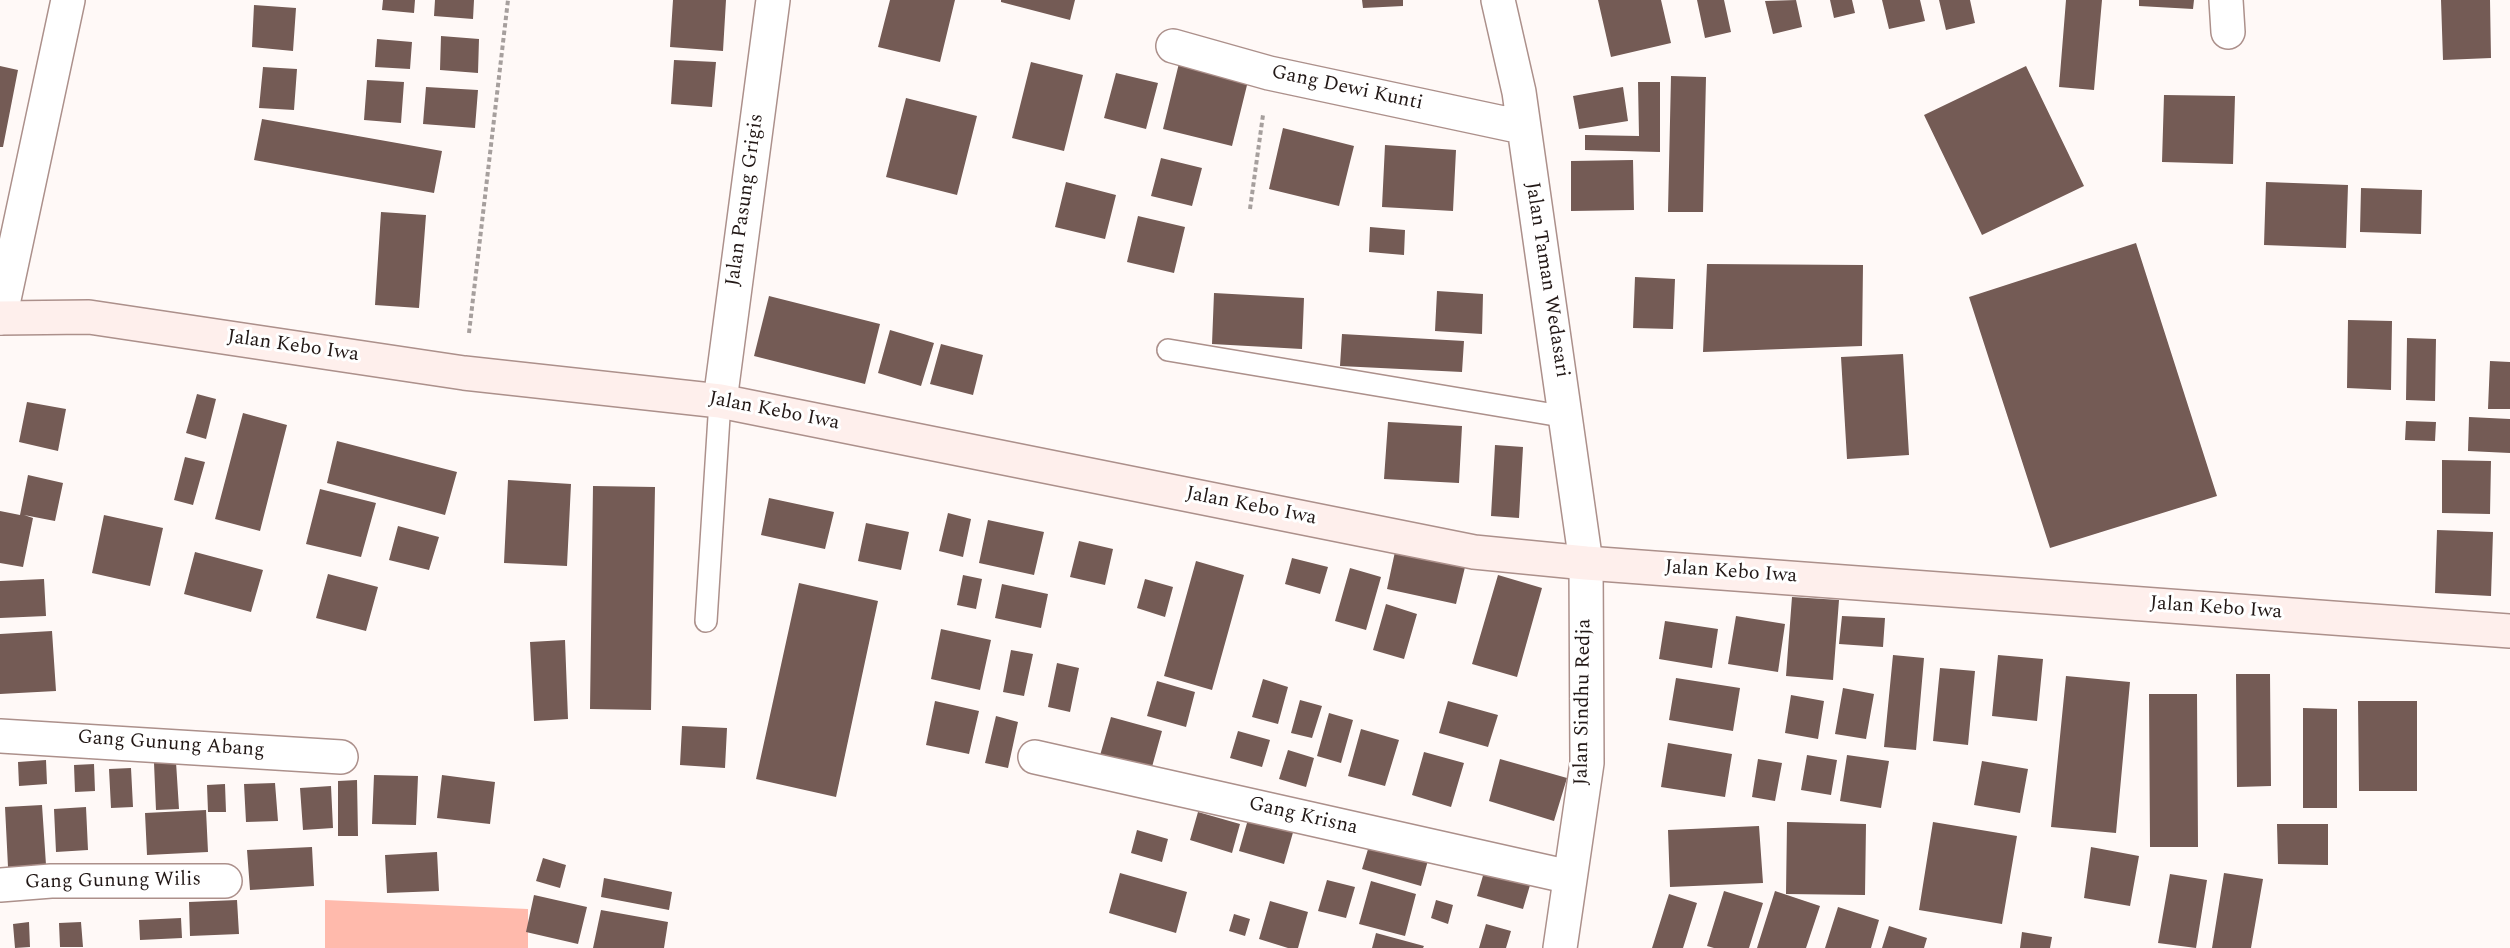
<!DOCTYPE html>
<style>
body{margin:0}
canvas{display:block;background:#fff9f7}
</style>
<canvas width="2510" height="948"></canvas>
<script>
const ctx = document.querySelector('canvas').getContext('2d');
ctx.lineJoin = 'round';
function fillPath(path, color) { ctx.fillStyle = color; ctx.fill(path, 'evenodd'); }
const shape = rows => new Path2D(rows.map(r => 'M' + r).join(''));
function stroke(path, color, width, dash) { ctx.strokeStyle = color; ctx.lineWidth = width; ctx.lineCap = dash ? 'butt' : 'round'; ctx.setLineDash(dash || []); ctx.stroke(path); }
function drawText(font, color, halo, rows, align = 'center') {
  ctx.font = font + ' Spectral,serif'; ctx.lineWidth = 6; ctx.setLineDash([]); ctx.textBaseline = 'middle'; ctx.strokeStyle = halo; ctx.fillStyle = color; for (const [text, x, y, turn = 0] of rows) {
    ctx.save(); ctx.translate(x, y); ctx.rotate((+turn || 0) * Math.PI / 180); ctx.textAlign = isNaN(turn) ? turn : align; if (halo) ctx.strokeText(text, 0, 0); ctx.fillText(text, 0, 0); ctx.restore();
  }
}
const green = shape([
 [325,900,528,909,528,948,325,948]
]);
const building = shape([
 [383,0,415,0,414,13,382,10],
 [435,0,474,0,473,19,434,16],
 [673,0,726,0,723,51,670,47],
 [890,0,955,0,940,62,878,47],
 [1001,0,1075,0,1070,20,1001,2],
 [1362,0,1403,0,1403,6,1363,8],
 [1598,0,1661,0,1671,43,1611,57],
 [1697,0,1724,0,1731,32,1705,38],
 [1796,0,1802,27,1773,34,1765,1],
 [1830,0,1852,0,1855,13,1834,18],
 [1882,0,1920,0,1925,21,1889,29],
 [1939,0,1970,0,1975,23,1946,30],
 [2066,0,2102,0,2094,90,2059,87],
 [2139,0,2194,0,2193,9,2139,6],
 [2441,0,2490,0,2491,58,2443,60],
 [254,5,296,8,293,51,252,47],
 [441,36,479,39,478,73,440,70],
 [377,39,412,42,410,69,375,67],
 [1180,59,1249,77,1232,146,1163,129],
 [674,60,716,62,712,107,671,104],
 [1031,62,1083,75,1064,151,1012,138],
 [0,66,18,70,3,147,0,147],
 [2026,66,2084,186,1982,235,1924,115],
 [263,67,297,69,294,110,259,108],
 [1116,73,1158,83,1146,129,1104,118],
 [1671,76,1706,77,1703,212,1668,212],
 [367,80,404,82,401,123,364,120],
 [1638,82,1660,82,1660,152,1585,150,1585,135,1639,136],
 [426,87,478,90,475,128,423,124],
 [1623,87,1628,121,1579,129,1573,96],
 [2164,95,2235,96,2233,164,2162,162],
 [906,98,977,116,957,195,886,177],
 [262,119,442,151,434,193,254,160],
 [1283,128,1354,146,1339,206,1269,189],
 [1385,145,1456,150,1453,211,1382,207],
 [1161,158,1202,168,1192,206,1151,196],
 [1633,160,1634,210,1571,211,1571,161],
 [1066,182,1116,195,1105,239,1055,227],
 [2266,182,2348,185,2346,248,2264,245],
 [2361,188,2422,190,2421,234,2360,232],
 [381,212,426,215,419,308,375,305],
 [1138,216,1185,227,1174,273,1127,262],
 [1370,227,1405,230,1404,255,1369,252],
 [2136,243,2217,496,2050,548,1969,297],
 [1707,264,1863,265,1862,346,1703,352],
 [1635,277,1675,279,1673,329,1633,328],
 [1437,291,1483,294,1482,334,1435,331],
 [1214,293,1304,298,1302,349,1212,344],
 [769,296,880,324,865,384,754,356],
 [2348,320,2392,321,2391,390,2347,388],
 [890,330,934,343,921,386,878,373],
 [1342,334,1464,341,1462,372,1340,366],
 [2407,338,2436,339,2435,401,2406,400],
 [941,344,983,355,973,395,930,384],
 [1903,354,1909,455,1847,459,1841,357],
 [2490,361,2510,362,2510,409,2488,409],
 [197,394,216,399,206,439,186,433],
 [27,402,66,409,58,451,19,442],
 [243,413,287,425,260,531,215,519],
 [2469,417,2510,419,2510,453,2468,451],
 [2406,421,2436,422,2435,441,2405,440],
 [1388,422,1462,426,1459,483,1384,479],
 [337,441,457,472,445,515,327,483],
 [1495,445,1523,447,1519,518,1491,516],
 [185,457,205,462,193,505,174,500],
 [2442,460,2491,461,2490,514,2442,513],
 [28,475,63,483,55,521,24,515,33,518,23,567,0,563,0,511,20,515],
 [508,480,571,484,567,566,504,563],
 [593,486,655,487,651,710,590,709],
 [320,489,376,503,361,557,306,544],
 [769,498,834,512,825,549,761,535],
 [948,513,971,519,963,557,939,551],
 [104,515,163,528,150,586,92,573],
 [988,520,1044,532,1034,575,979,563],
 [866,523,909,532,901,570,858,561],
 [398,526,439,537,429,570,389,560],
 [2437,530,2493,532,2491,596,2435,593],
 [1079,541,1113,549,1105,585,1070,577],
 [1396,547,1466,563,1456,604,1387,589],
 [195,552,263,570,251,612,184,594],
 [1292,558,1328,567,1320,594,1285,584],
 [1196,561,1244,575,1212,690,1164,676],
 [1350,568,1381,577,1366,630,1335,621],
 [328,574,378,587,366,631,316,618],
 [963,575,982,579,976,609,957,605],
 [1498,575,1542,588,1517,677,1472,664],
 [44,579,46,616,0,618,0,581],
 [1145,579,1173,587,1165,617,1137,608],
 [799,583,878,601,836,797,756,779],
 [1002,584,1048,594,1041,628,995,618],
 [1792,597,1839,600,1833,680,1786,676],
 [1386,604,1417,614,1404,659,1373,650],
 [1736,616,1785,624,1778,672,1728,664],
 [1842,616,1885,618,1883,647,1839,644],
 [1665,621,1718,629,1712,668,1659,659],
 [941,629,991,640,980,690,931,679],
 [52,631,56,691,0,694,0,634],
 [565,640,568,719,534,721,530,642],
 [1011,650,1033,654,1024,696,1003,692],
 [1893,655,1924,658,1916,750,1884,747],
 [1998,655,2043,659,2037,721,1992,716],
 [1057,663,1079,668,1070,712,1048,707],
 [1940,668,1975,671,1968,745,1933,741],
 [2236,674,2270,674,2271,786,2237,787],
 [2066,676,2130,682,2116,833,2051,827],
 [1676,678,1740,688,1733,731,1669,720],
 [1263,679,1288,687,1278,724,1252,717],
 [1157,681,1195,692,1186,727,1147,716],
 [1843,688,1874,694,1866,739,1835,734],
 [2149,694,2197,694,2198,847,2150,847],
 [1791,695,1824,701,1818,739,1785,733],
 [1300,700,1322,706,1312,738,1291,733],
 [935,701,979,711,969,754,926,745],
 [1448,701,1498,715,1488,747,1439,733],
 [2358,701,2417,701,2417,791,2359,791],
 [2303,708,2337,709,2337,808,2303,808],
 [1329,713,1353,720,1341,763,1317,756],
 [996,716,1018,722,1008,768,985,763],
 [1111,717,1162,731,1150,774,1099,759],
 [682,726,727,728,725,768,680,765],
 [1361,729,1399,740,1385,786,1348,776],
 [1238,731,1270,740,1262,767,1230,758],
 [1668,743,1732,754,1725,797,1661,787],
 [1288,750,1314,758,1306,787,1279,779],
 [1424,752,1464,763,1451,807,1412,795],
 [1807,755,1837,760,1831,795,1801,790],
 [1847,755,1889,761,1881,808,1840,801],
 [1500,759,1567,778,1554,821,1489,801],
 [1758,759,1782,763,1775,801,1752,797],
 [46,760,47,784,19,786,18,762],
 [1982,761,2028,769,2020,813,1974,805],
 [176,762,179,809,156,810,154,763],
 [94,764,95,791,75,792,74,765],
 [131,768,133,807,111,808,109,769],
 [374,775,418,776,416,825,372,824],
 [442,775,495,782,490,824,437,818],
 [357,780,358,836,338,836,338,781],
 [275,783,278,821,246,822,244,784],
 [225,784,226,812,208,812,207,785],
 [331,786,333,828,303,830,300,788],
 [42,805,46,865,8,867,5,807],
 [86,807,88,850,56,852,54,809],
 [206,810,208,852,147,855,145,813],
 [1198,812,1240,824,1232,853,1190,840],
 [1249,816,1294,829,1284,864,1239,851],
 [1787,822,1866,824,1865,895,1786,894],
 [1933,822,2017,836,2002,924,1919,910],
 [2277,824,2328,824,2328,865,2278,864],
 [1759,826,1763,883,1670,887,1668,830],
 [1137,830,1168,839,1162,862,1131,853],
 [1372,836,1430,853,1421,886,1362,869],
 [312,847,314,886,250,890,247,850],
 [2091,847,2139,856,2130,906,2084,898],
 [437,852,439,891,387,893,385,855],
 [543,858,566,865,560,888,536,881],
 [1487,862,1533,875,1523,909,1477,896],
 [1120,873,1187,892,1176,933,1109,913],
 [2224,873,2263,879,2251,948,2212,948],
 [2170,874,2207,880,2196,948,2158,943],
 [604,878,672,892,669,910,601,897],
 [1327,880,1355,887,1346,918,1318,911],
 [1371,881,1416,894,1405,936,1359,924],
 [1724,891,1763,903,1749,948,1714,948,1707,946],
 [1775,891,1820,906,1806,948,1757,948],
 [1669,894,1697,903,1683,948,1652,948],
 [534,895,587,907,578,944,526,932],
 [237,900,239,934,190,936,189,902],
 [1436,900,1453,905,1448,924,1431,918],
 [1270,901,1308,912,1298,948,1288,948,1259,939],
 [1838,907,1879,920,1871,948,1825,948],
 [601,910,668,922,664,948,593,948],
 [1234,914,1250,919,1245,936,1229,931],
 [181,918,182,938,140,940,139,920],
 [29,922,30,947,15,948,13,924],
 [81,922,83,947,60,947,59,923],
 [1486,924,1511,931,1506,948,1479,948],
 [1889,926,1927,938,1924,948,1882,948],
 [2022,932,2052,937,2050,948,2020,948],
 [1376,933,1424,946,1423,948,1372,948]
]);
const path = shape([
 [1250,209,1263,115],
 [469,333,508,0]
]);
const lane = shape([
 [1168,350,1567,417],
 [706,621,720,401]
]);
const street = shape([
 [1498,0,1519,92,1586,563,1587,763,1560,948],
 [2226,0,2228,32],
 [1173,46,1269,73,1522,127],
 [0,318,68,0],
 [720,401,773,0],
 [0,736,341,757],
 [1035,757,1570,877],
 [0,885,51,881,225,881]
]);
const secondary = shape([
 [0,318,89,317,464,373,720,401,1474,552,1586,563,2510,631]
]);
const streetNames = [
 ["Gang Dewi Kunti",1347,89,12],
 ["Jalan Pasung Grigis",746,200,-82],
 ["Jalan Taman Wedasari",1546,280,81],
 ["Jalan Kebo Iwa",293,347,8],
 ["Jalan Kebo Iwa",774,412,11],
 ["Jalan Kebo Iwa",1251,507,11],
 ["Jalan Kebo Iwa",1731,573,4],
 ["Jalan Kebo Iwa",2216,609,4],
 ["Jalan Sindhu Redja",1584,702,-89],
 ["Gang Gunung Abang",171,745,4],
 ["Gang Krisna",1303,817,13],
 ["Gang Gunung Wilis",113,882,-1]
];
fillPath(green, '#ffbaac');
fillPath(building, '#745b55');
stroke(lane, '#ac908b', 24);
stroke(street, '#ac908b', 36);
stroke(secondary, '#ac908b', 36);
stroke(path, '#a69f9d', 4, [4.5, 3]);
stroke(lane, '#fff', 21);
stroke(street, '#fff', 33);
stroke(secondary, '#feefec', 33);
drawText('20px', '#221816', '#fff', streetNames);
</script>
